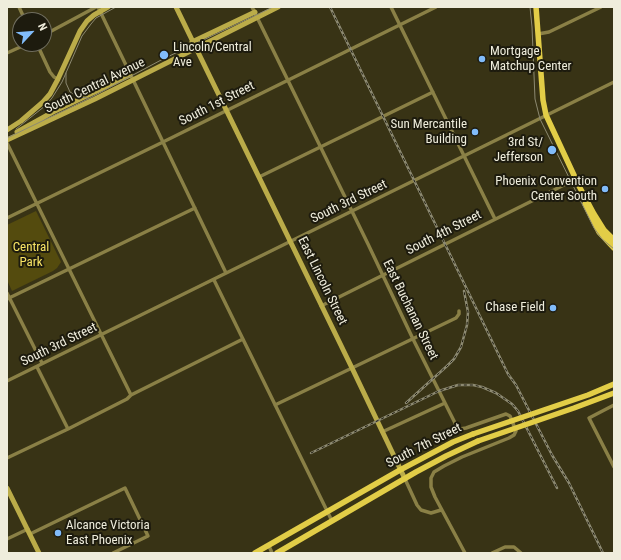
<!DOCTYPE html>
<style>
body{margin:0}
#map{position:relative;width:621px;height:560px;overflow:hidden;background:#383315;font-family:"Roboto Condensed",sans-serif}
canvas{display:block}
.frame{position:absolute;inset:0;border:8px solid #efeddc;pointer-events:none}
.north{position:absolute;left:12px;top:12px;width:40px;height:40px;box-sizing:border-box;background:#1d1b0e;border:1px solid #716f60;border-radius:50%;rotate:64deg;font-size:11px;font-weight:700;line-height:16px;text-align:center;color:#efeddc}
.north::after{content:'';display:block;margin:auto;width:14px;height:18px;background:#81bcfa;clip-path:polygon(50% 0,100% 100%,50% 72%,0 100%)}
</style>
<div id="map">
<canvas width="621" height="560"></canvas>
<div class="frame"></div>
<div class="north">N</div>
</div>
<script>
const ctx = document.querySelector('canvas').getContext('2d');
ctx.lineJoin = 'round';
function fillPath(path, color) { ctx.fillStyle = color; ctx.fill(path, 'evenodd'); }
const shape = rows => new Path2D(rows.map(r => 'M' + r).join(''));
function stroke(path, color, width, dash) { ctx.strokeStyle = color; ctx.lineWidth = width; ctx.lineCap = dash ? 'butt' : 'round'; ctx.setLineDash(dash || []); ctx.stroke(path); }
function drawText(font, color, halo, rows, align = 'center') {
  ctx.font = font + ' "Roboto Condensed",sans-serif'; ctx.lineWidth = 4; ctx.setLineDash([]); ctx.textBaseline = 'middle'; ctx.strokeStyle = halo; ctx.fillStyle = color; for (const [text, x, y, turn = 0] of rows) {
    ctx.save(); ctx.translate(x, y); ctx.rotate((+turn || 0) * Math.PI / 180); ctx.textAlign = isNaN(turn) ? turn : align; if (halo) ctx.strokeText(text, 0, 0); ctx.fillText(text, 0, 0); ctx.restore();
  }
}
const green = shape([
 [36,211,61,262,57,268,53,271,12,291,7,280,7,225]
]);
const street = shape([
 [19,7,25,20],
 [98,7,226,273],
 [252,7,368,244,413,339,457,427,460,429,466,428,506,414,510,416,516,431,514,435,509,438,462,457,444,466,434,472,431,478,431,487,435,497,465,553],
 [391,7,495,219],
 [538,34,549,32,601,7],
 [44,35,96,7],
 [37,44,50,72,54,77,58,79],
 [7,53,27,44],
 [7,143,131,395],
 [259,177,433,92],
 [7,218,163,142,436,7],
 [214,280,332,521],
 [7,293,42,363],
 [7,299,195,208],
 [321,306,576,179],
 [37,367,68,429],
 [7,381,614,82],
 [275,405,456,318,459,314,459,311],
 [614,405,589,418,614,467],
 [382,432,445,403],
 [7,458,68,429,127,399,131,395,243,339],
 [405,479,417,505,421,510,431,513,441,510],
 [30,534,125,488,148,536,113,553],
 [7,539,28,529],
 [269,546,272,553],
 [492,553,505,547,514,547,521,553]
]);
const secondary = shape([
 [176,7,352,368,405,479],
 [192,42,255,12],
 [7,130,21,121,43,102,50,94,58,79,80,31,87,21,94,15,108,7],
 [17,132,53,112,130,75],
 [7,140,95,99,278,7],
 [7,488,39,553]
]);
const primary = shape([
 [536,7,543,100,546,115,579,186,594,214,604,230,614,240],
 [585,204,599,232,614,248],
 [255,553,400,470,453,442,473,434],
 [277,553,416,472,446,456,478,441]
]);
const tram = shape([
 [530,7,532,27,535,99,540,119,594,228,602,239,614,249],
 [66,73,66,83,70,92,78,97,88,98],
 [16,129,45,106,52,98,62,82,82,36,91,24,96,18,116,7],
 [7,138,90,98,163,59,273,7]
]);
const rail = shape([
 [330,7,508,374,516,385,552,455,569,483,603,553],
 [406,403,447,366,454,359,461,347,467,325,468,312,464,291],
 [311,453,439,391,458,385,473,385,482,387,496,393,512,404,518,411,557,488]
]);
const primaryBridge = shape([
 [473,434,588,395,614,384],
 [478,441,574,408,614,393]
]);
const markers = [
 [164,55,5,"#81bcfa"],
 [482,59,4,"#81bcfa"],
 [475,132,4,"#81bcfa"],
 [552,150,5,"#81bcfa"],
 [605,189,4,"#81bcfa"],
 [553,308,4,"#81bcfa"],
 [58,533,4,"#81bcfa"]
];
const poiNames = [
 ["Lincoln/Central",173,48,"left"],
 ["Ave",173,63,"left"],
 ["Mortgage",490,52,"left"],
 ["Matchup Center",490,67,"left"],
 ["Sun Mercantile",467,125],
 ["Building",467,140],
 ["3rd St/",543,143],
 ["Jefferson",543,158],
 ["Phoenix Convention",597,182],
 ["Center South",597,197],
 ["Chase Field",545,308],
 ["Alcance Victoria",66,526,"left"],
 ["East Phoenix",66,541,"left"]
];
const streetNames = [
 ["South Central Avenue",95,86,-26],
 ["South 1st Street",217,104,-27],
 ["South 3rd Street",349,202,-26],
 ["South 4th Street",444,233,-27],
 ["East Lincoln Street",322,281,64],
 ["East Buchanan Street",410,310,64],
 ["South 3rd Street",59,345,-26],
 ["South 7th Street",424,446,-27]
];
const parkNames = [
 ["Central",31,248],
 ["Park",31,263]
];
fillPath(green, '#544b0e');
stroke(street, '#8a8046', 3.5);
stroke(secondary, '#bbac49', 5);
stroke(primary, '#e2cd47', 5.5);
stroke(tram, '#8d8a72', 1);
stroke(rail, '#8d8a72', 2.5);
stroke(rail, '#1d1b0e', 1, [3]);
stroke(primaryBridge, '#e2cd47', 5.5);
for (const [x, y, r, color] of markers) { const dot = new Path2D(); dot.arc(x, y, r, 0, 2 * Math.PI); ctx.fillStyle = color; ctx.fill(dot); stroke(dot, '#1d1b0e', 1.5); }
drawText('13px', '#efeddc', '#1d1b0e', poiNames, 'right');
drawText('13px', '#efeddc', '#1d1b0e', streetNames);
drawText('13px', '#f7e364', '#1d1b0e', parkNames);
</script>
